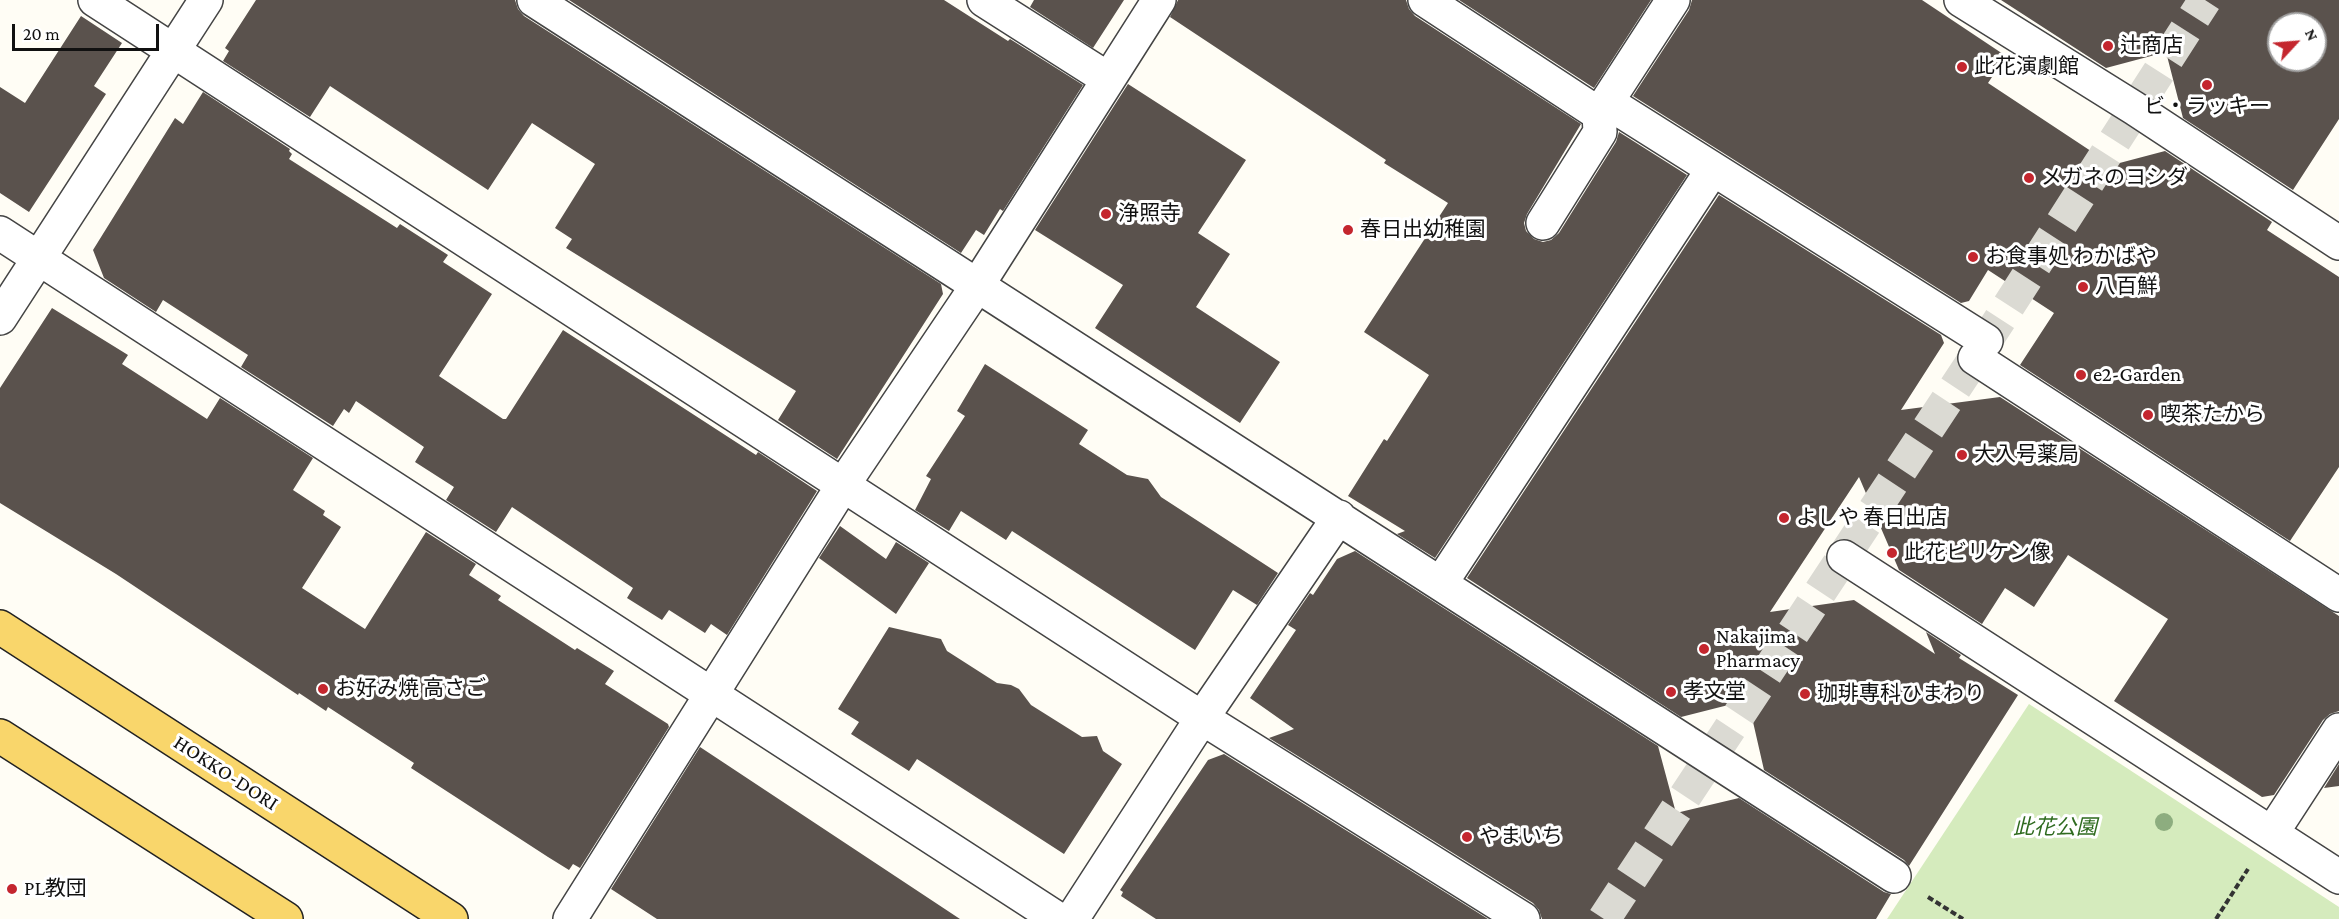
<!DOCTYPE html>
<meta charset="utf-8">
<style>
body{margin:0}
#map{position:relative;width:2339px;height:919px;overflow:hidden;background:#fffdf5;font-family:"Crimson Pro",serif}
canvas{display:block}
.north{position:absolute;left:2267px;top:12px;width:60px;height:60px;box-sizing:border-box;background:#fff;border:2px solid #a0a0a0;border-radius:50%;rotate:64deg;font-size:16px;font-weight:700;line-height:24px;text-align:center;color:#111}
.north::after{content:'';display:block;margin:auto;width:21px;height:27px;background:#c4262e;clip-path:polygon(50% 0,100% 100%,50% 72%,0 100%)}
.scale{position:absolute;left:12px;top:24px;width:147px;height:27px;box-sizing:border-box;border:3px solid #111;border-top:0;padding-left:8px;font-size:18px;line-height:21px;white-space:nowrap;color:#111;-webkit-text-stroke:4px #fff;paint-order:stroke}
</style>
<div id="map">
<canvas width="2339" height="919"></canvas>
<div class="north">N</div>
<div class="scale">20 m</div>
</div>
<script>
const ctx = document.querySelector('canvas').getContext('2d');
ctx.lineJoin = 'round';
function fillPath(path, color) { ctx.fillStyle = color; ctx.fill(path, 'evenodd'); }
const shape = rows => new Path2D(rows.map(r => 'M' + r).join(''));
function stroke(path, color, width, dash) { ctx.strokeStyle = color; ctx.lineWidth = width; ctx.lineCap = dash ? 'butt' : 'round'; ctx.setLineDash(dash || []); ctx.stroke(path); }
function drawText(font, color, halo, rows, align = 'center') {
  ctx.font = font + ' "Crimson Pro","Noto Sans JP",serif'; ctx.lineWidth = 6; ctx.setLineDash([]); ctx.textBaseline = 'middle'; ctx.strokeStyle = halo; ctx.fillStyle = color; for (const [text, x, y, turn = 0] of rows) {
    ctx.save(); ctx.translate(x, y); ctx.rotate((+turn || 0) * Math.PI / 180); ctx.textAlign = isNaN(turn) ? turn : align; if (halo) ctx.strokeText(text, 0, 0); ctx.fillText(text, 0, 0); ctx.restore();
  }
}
const green = shape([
 [2029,704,2339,907,2339,919,1887,919]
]);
const building = shape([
 [256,0,515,0,518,9,524,16,941,284,943,294,837,459,778,420,796,391,566,248,572,239,555,228,595,164,532,123,488,190,330,86,310,117,223,61,229,51,225,48],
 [569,0,944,0,1008,41,1010,39,1083,85,1003,211,1000,209,984,235,976,230,961,253],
 [1034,0,1124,0,1093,48,1030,7],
 [1178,0,1406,0,1409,9,1415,16,1581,124,1527,214,1524,223,1526,231,1534,239,1543,242,1551,240,1559,233,1616,142,1619,132,1687,175,1435,558,1397,534,1405,531,1348,496,1384,439,1387,441,1429,375,1364,332,1448,203,1384,163,1386,160,1170,17],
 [1459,0,1651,0,1594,88],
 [1692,0,1922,0,2006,56,1988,83,2112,165,2165,151,2272,222,2267,230,2339,277,2339,467,2290,541,2020,365,2054,313,1988,270,1969,301,1961,303,1633,96,1689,10],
 [2001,0,2339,0,2339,119,2293,190,2183,118,2166,52,2106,68],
 [2279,24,2315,24,2315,60,2279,60],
 [81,16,122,43,94,86,106,94,29,212,0,193,0,87,25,103],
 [1128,84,1246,160,1198,233,1230,254,1196,307,1280,362,1240,423,1095,328,1123,285,1035,230],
 [203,92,290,149,289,151,292,154,289,159,397,228,400,224,448,255,443,262,492,294,439,376,503,419,506,419,563,330,756,455,758,452,817,491,727,635,711,624,705,633,669,610,662,620,627,598,633,588,512,507,496,532,446,500,454,487,415,462,424,447,356,401,349,413,344,409,333,426,241,367,248,355,163,300,156,312,104,278,93,250,175,118,183,124],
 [1719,195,1941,335,1944,343,1901,410,2000,397,2339,616,2339,711,2330,714,2323,720,2274,795,2262,797,2114,701,2168,619,2068,555,2034,607,2005,588,1982,624,1899,570,1859,477,1770,612,1854,600,1935,654,1926,632,1961,655,1959,658,2018,695,1909,866,1904,860,1764,770,1748,700,1681,717,1467,578],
 [52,308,128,355,122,364,207,419,220,398,313,458,293,490,325,511,323,515,341,527,302,588,365,629,426,532,476,564,469,575,501,596,498,600,575,650,577,648,614,671,605,684,668,724,669,727,580,868,573,864,569,870,548,857,411,768,414,763,328,707,326,711,299,693,298,695,116,574,0,503,0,388],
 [985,364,1088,430,1079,444,1127,475,1148,479,1161,497,1278,573,1257,605,1233,590,1195,650,1012,531,1006,540,961,511,949,531,915,510,931,479,926,476,965,416,957,411],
 [840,526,886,559,896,542,929,563,896,614,819,558],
 [1355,551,1658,746,1676,813,1739,798,1884,892,1891,894,1876,919,1542,919,1539,910,1533,903,1269,738,1294,729,1250,698,1296,630,1288,625,1310,593,1313,595,1337,559],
 [889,627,941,639,947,651,997,683,1011,685,1019,689,1031,705,1082,737,1097,736,1103,751,1122,764,1064,854,917,759,909,771,851,734,859,722,838,709],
 [700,747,960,919,657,919,611,889],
 [1224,754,1488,919,1156,919,1121,896,1123,892,1120,890,1208,760],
 [2339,764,2339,786,2324,788]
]);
const minorTunnel = shape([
 [1604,919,1986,341,2205,0]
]);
const path = shape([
 [1928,897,1963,919],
 [2216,919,2248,869]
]);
const minor = shape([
 [95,0,1202,718,1523,919],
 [534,0,1894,876],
 [984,0,1108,79],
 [1425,0,1599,114],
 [1961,0,2134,108,2339,243],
 [1607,102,1986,341],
 [1543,223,1600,132,1599,114,1673,0],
 [0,233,1058,919],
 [0,318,206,0],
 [1975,358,2339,595],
 [1844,557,2339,877],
 [1441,583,1713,169],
 [2272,833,2339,730],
 [570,919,843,485,977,286,1159,0],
 [1072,919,1202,718,1339,517]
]);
const major = shape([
 [0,627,451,919],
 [0,736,286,919]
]);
const trees = [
 [2164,822]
];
const markers = [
 [2108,46,6,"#c4262e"],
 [1962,67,6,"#c4262e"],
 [2207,85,6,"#c4262e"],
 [2029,178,6,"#c4262e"],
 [1106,214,6,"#c4262e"],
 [1348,230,6,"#c4262e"],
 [1973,257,6,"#c4262e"],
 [2083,287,6,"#c4262e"],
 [2081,375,6,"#c4262e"],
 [2148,415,6,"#c4262e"],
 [1962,455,6,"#c4262e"],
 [1784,518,6,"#c4262e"],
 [1892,553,6,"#c4262e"],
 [1704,649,6,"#c4262e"],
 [323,689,6,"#c4262e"],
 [1671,692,6,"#c4262e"],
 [1805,694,6,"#c4262e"],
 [1467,837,6,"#c4262e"],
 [12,889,6,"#c4262e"]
];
const poiNames = [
 ["辻商店",2120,46],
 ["此花演劇館",1974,67],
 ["ビ・ラッキー",2207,107,"center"],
 ["メガネのヨシダ",2041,178],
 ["浄照寺",1118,214],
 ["春日出幼稚園",1360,230],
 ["お食事処 わかばや",1985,257],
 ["八百鮮",2095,287],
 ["e2-Garden",2093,375],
 ["喫茶たから",2160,415],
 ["大入号薬局",1974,455],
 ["よしや 春日出店",1796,518],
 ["此花ビリケン像",1904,553],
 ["Nakajima",1716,637],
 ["Pharmacy",1716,661],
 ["お好み焼 高さご",335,689],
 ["孝文堂",1683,692],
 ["珈琲専科ひまわり",1817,694],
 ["やまいち",1479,837],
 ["PL教団",24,889]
];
const streetNames = [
 ["HOKKO-DORI",226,773,33]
];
const parkNames = [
 ["此花公園",2055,828]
];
fillPath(green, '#d5ebbd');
fillPath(building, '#5a524d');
stroke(minorTunnel, '#dbdad3', 33, [33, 16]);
stroke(minor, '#444', 36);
stroke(major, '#222', 36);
stroke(path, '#333', 4, [6, 3]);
stroke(minor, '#fff', 33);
stroke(major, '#f9d66b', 33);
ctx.fillStyle = '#8dad7f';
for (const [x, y] of trees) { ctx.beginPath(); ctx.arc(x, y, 9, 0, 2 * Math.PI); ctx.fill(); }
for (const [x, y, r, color] of markers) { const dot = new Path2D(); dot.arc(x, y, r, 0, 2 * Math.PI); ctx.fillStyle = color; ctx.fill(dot); stroke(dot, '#fff', 2); }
drawText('21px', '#111', '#fff', poiNames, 'left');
drawText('21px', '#111', '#fff', streetNames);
drawText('italic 21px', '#2f6b1f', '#fff', parkNames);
</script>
